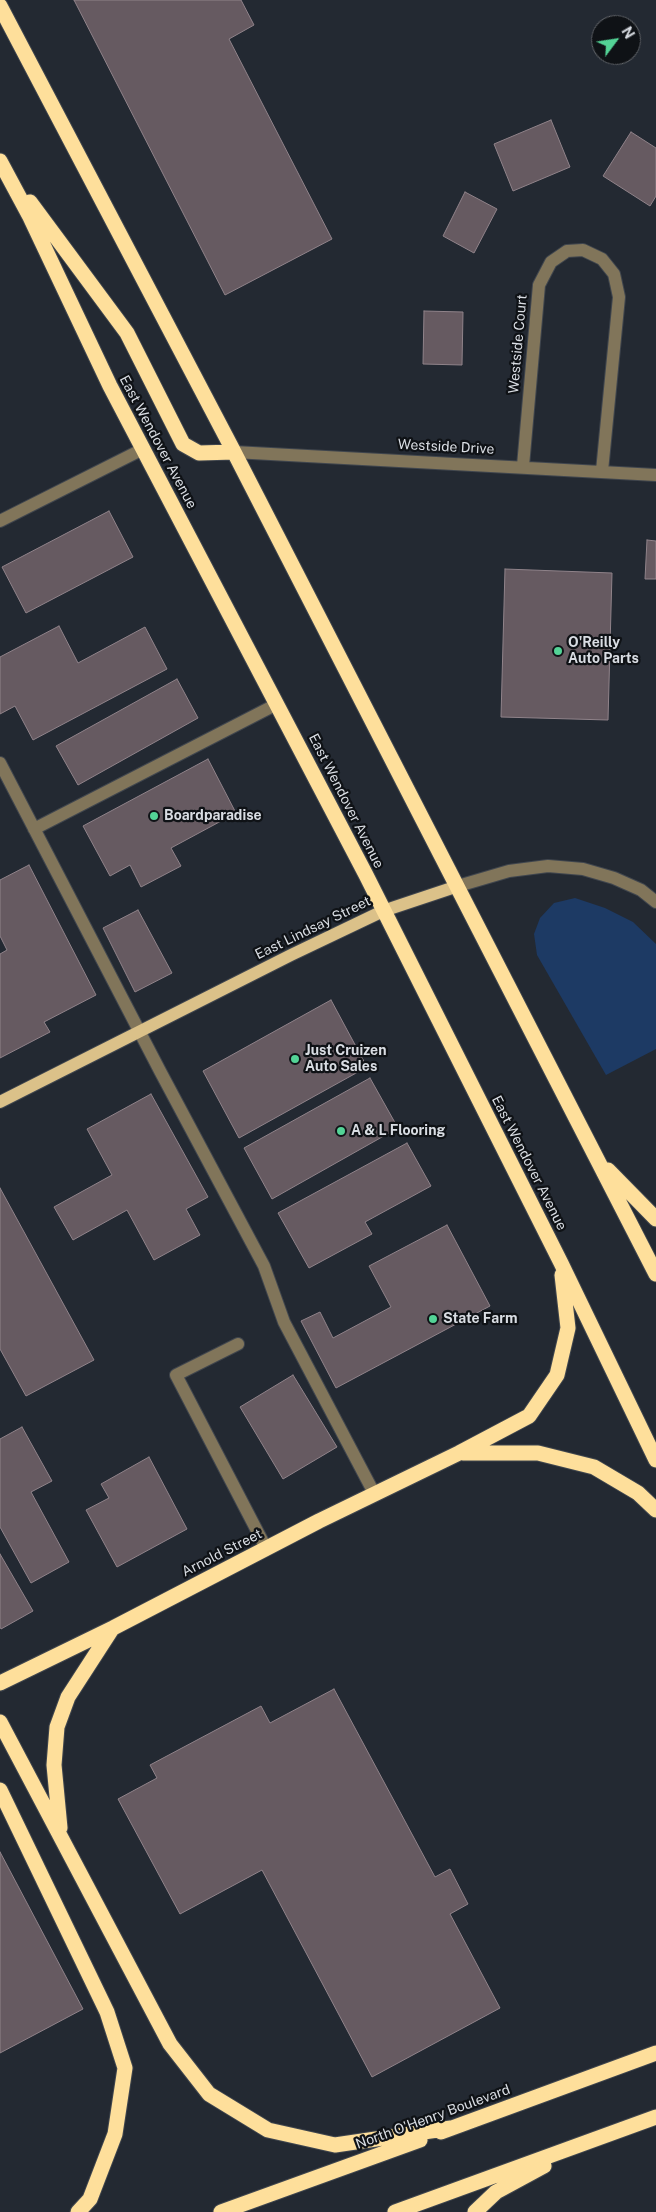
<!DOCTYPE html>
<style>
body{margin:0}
#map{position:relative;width:656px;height:2212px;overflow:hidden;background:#232932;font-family:"Public Sans",sans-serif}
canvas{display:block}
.north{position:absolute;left:591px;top:15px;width:50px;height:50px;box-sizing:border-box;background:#0f1216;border:1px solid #606368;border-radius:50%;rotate:59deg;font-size:14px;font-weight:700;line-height:20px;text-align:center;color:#d9dde3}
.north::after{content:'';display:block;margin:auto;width:18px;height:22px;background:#53d396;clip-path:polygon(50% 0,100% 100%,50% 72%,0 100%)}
</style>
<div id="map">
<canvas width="656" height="2212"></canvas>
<div class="north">N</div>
</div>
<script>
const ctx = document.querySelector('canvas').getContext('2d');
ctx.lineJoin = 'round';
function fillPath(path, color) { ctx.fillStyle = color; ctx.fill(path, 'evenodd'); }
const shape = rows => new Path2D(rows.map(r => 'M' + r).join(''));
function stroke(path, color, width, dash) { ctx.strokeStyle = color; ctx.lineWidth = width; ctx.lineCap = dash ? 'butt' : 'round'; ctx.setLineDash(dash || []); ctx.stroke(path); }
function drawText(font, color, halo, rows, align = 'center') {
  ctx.font = font + ' "Public Sans",sans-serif'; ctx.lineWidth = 4.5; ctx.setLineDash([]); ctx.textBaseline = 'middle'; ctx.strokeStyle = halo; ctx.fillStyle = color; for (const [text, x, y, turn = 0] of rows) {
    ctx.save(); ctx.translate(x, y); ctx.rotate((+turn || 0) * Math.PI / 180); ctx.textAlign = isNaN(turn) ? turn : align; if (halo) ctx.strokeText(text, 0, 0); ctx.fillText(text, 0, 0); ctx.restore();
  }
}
const green = shape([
 [575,898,605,908,633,922,656,944,656,1049,606,1075,537,955,534,934,540,918,554,903]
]);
const building = shape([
 [74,0,241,0,254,25,229,39,332,239,225,295,74,0],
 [551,120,570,167,513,191,494,144,551,120],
 [631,132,656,148,656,196,650,206,603,176,631,132],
 [465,192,497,209,474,253,443,236,465,192],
 [424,311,463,312,462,365,423,364,424,311],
 [109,511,133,557,26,613,2,567,109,511],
 [647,540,656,541,656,579,645,579,647,540],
 [505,569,612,573,608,720,501,717,505,569],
 [59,626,78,663,145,627,167,669,33,740,15,706,0,714,0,657,59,626],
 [177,679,198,718,78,785,56,746,177,679],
 [208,759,236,813,171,848,181,866,141,887,130,865,110,876,83,826,208,759],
 [29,865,96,995,44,1022,50,1032,0,1058,0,954,7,950,0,936,0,880,29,865],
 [138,910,172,973,135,992,103,928,138,910],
 [331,1000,367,1067,239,1138,203,1071,331,1000],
 [370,1078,398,1128,272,1199,244,1148,370,1078],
 [151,1094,208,1197,186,1209,200,1235,154,1260,127,1210,73,1240,54,1207,112,1175,87,1129,151,1094],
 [407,1143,431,1186,365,1222,372,1234,309,1268,278,1213,407,1143],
 [0,1188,94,1360,26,1396,0,1349,0,1188],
 [447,1225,490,1306,336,1388,301,1321,320,1312,333,1338,391,1307,369,1266,447,1225],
 [293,1375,337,1447,283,1479,240,1407,293,1375],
 [22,1427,52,1481,31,1492,69,1562,31,1583,0,1527,0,1439,22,1427],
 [149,1457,187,1529,117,1567,86,1510,109,1498,101,1484,149,1457],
 [0,1554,33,1611,1,1629,0,1627,0,1554],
 [334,1689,435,1877,450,1869,468,1904,450,1914,500,2008,372,2077,262,1870,180,1914,118,1799,157,1778,150,1765,261,1706,270,1723,334,1689],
 [0,1852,83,2009,0,2053,0,1852]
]);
const minor = shape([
 [234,452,656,475],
 [523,466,539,285,551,262,567,251,583,250,602,259,614,274,619,297,602,471],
 [0,521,143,449],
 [0,763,160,1071,264,1266,284,1322,374,1493],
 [34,829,277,704],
 [458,886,509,871,548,866,583,869,614,878,641,890,656,902],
 [238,1344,176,1375,266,1548]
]);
const major = shape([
 [0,1102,291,955,383,911,458,886]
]);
const highway = shape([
 [0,6,234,452,656,1274],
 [0,161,30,217,110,386,366,875,561,1263,656,1460],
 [30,202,127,333,183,444,199,453,234,452],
 [608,1170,656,1219],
 [463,1453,538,1453,594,1467,638,1493,656,1510],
 [0,1683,113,1628,319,1521,459,1453,529,1416,557,1375,568,1328,562,1275],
 [0,1722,170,2044,209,2094,268,2130,335,2145,451,2128],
 [0,1790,107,2012,125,2068,115,2134,90,2199,78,2212],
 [60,1828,54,1765,57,1727,68,1697,112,1629],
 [441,2132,656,2053],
 [221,2212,420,2140],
 [395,2212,656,2117],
 [475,2212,496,2192,544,2166]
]);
const markers = [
 [558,651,5,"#53d396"],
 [154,816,5,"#53d396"],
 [295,1059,5,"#53d396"],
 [341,1131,5,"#53d396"],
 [433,1319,5,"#53d396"]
];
const streetNames = [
 ["Westside Court",518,344,-85],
 ["East Wendover Avenue",158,442,62],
 ["Westside Drive",446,447,3],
 ["East Wendover Avenue",346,801,63],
 ["East Lindsay Street",313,928,-26],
 ["East Wendover Avenue",529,1163,63],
 ["Arnold Street",222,1553,-27],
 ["North O'Henry Boulevard",433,2117,-20]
];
const poiNames = [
 ["O'Reilly",568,643],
 ["Auto Parts",568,659],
 ["Boardparadise",164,816],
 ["Just Cruizen",305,1051],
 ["Auto Sales",305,1067],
 ["A & L Flooring",351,1131],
 ["State Farm",443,1319]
];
fillPath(green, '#1d3a64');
fillPath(building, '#665a61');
stroke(building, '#90838a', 1);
stroke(minor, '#40464e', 14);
stroke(major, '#40464e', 14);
stroke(highway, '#40464e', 17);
stroke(minor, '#81755a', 12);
stroke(major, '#dbc189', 12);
stroke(highway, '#fedf9b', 15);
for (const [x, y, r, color] of markers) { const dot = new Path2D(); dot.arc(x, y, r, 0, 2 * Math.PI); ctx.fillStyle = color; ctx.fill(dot); stroke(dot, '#0f1216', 2); }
drawText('14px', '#d9dde3', '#0f1216', streetNames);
drawText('bold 14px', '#d9dde3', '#0f1216', poiNames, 'left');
</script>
